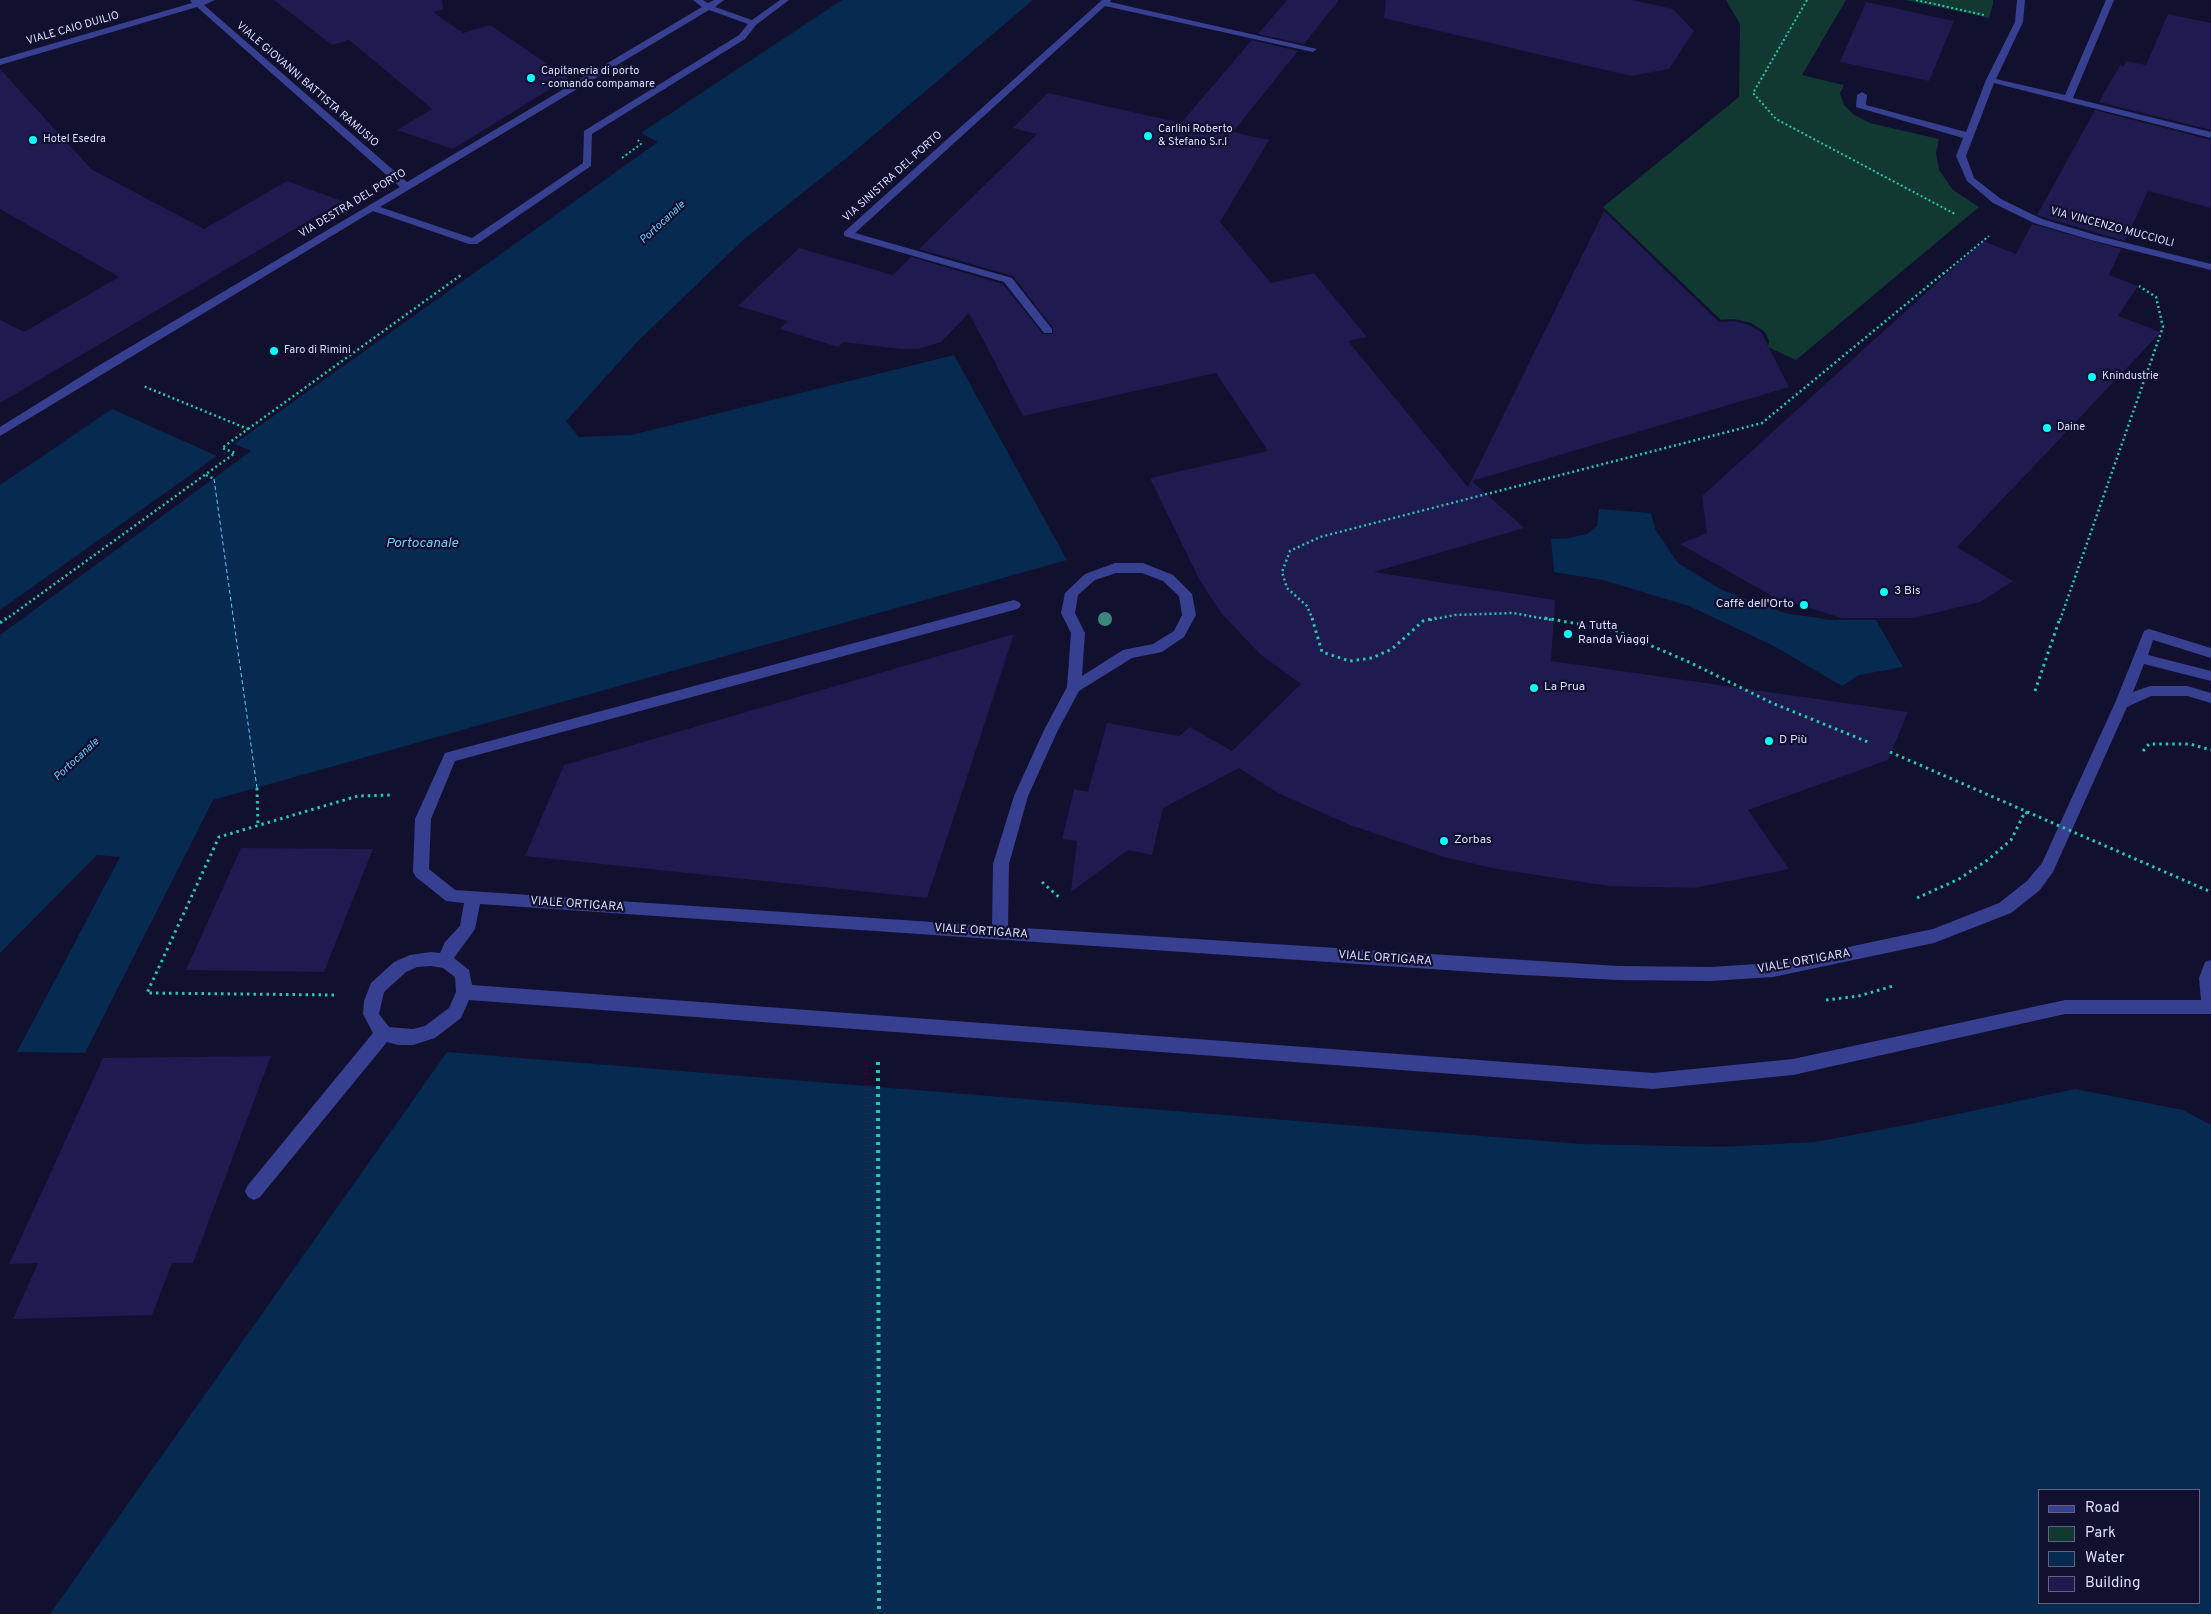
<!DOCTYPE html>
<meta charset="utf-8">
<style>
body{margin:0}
#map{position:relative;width:2211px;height:1614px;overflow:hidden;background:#11102e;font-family:Overpass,sans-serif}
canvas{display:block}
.legend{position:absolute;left:2038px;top:1489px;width:162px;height:115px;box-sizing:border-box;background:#11102e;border:1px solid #626282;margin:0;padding:6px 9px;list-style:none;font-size:15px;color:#dcddff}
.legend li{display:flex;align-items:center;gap:10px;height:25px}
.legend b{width:25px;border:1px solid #626282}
</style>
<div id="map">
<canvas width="2211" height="1614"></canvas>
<ul class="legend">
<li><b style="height:6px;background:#373f90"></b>Road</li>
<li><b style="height:14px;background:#123832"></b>Park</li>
<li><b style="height:14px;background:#072a50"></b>Water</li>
<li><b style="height:14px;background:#1f1a50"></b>Building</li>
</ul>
</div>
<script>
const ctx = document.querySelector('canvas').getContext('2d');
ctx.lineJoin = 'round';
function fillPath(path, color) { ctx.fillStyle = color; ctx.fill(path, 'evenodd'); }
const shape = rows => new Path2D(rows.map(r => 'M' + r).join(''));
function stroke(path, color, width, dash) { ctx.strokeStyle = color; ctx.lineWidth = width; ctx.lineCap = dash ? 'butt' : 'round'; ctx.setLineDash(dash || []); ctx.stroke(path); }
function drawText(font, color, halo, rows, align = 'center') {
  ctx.font = font + ' Overpass,sans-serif'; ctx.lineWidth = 4.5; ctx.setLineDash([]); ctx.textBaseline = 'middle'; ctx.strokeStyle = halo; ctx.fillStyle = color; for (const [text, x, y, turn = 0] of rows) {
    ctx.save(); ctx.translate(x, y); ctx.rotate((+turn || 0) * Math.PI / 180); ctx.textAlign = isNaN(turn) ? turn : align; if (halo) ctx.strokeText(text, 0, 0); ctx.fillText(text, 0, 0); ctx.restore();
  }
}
const green = shape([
 [1726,0,1846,0,1802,75,1844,85,1840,93,1844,105,1854,115,1870,123,1939,139,1936,153,1939,170,1953,190,1979,207,1796,360,1768,347,1769,341,1765,332,1751,323,1734,319,1721,320,1603,207,1739,97,1740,24],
 [1905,0,1993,0,1993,4,1989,18]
]);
const water = shape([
 [842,0,1033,0,849,156,742,241,639,340,566,421,579,437,631,435,954,355,1067,560,213,800,85,1053,17,1052,120,857,97,855,0,953,0,635,251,451,234,444,658,142,641,133],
 [112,409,217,456,0,610,0,485],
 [1599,509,1651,513,1655,529,1678,563,1722,590,1785,613,1831,620,1876,620,1903,667,1859,675,1842,686,1774,646,1689,606,1603,580,1554,572,1551,539,1569,538,1587,534,1597,526],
 [447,1052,1581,1144,1722,1147,1815,1142,1906,1125,2075,1089,2183,1110,2211,1125,2211,1614,50,1614],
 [2040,1490,2200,1490,2200,1603,2040,1603]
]);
const ferry = shape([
 [214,479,257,788]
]);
const building = shape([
 [274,0,442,0,443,9,433,12,463,33,490,25,568,78,453,149,397,130,432,109,349,40,332,45],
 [1287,0,1339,0,1304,44,1258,34],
 [1386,0,1632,0,1673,9,1694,31,1669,69,1631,76,1384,18],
 [1866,2,1954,21,1929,81,1840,62],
 [2168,14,2211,23,2211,130,2099,102,2120,65,2124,66,2126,61,2146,65],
 [1252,40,1298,51,1233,132,1269,140,1220,222,1271,283,1314,273,1367,337,1348,341,1468,487,1604,211,1719,322,1734,321,1749,325,1761,332,1789,387,1472,481,1524,528,1374,572,1555,600,1551,661,1908,712,1888,760,1748,810,1789,869,1694,888,1609,886,1497,869,1444,857,1350,825,1278,793,1239,768,1163,808,1152,855,1128,850,1071,892,1077,841,1062,839,1074,789,1088,792,1107,723,1179,736,1190,727,1232,751,1301,684,1261,655,1221,613,1199,579,1150,478,1268,451,1216,373,1023,416,969,313,941,342,918,349,901,349,843,342,838,347,780,329,788,321,738,306,799,248,893,275,911,257,1003,284,1043,334,1053,334,1053,328,1013,276,919,249,1037,134,1013,128,1048,93,1181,123],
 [0,69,91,169,204,229,287,181,342,201,0,403,0,320,24,332,119,277,0,209],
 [2095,110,2211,140,2211,208,2148,191,2125,241,2037,215],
 [2032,224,2121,249,2109,275,2138,286,2118,316,2161,332,1957,547,2013,581,1980,602,1914,618,1841,618,1772,596,1680,544,1707,533,1702,496,1983,241,2016,254],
 [1014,634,927,898,525,856,564,765],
 [241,848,373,849,324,972,186,970],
 [271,1056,193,1263,172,1263,152,1315,13,1319,38,1263,9,1264,103,1058]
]);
const pathFar3 = shape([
 [1807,0,1753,93,1776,119,1955,214],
 [1916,0,1984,15],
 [622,158,641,144,638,140],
 [1943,274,1989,236]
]);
const pathFar2 = shape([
 [248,429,461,275],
 [206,475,214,479],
 [5,620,235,453,222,448,248,429,143,386],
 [1313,620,1307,606,1287,588,1282,572,1290,551,1320,537,1762,423,1945,272],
 [1430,620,1455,615,1513,613,1552,620],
 [2060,620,2163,327,2156,297,2139,286]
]);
const pathFar1 = shape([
 [1312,618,1322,652,1350,661,1372,658,1392,649,1423,621,1436,618],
 [1545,618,1617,631,1689,662,1772,703,1868,742],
 [0,623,6,618],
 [2035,691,2060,618],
 [2143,751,2149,744,2190,744,2211,750],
 [257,788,258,826],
 [1042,882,1061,899],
 [1917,898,1959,879,1989,859,2011,840,2025,812,2031,815],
 [334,995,147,993,219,837,358,796,392,795],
 [1826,1000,1859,996,1893,986]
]);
const path = shape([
 [878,1062,879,1614]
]);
const minor = shape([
 [190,0,215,0,204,5,407,182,702,7,693,0,703,0,708,3,714,0,724,0,715,7,752,20,780,0,789,0,756,25,745,39,592,134,591,166,477,244,469,244,373,211,0,436,0,427,98,366,400,187,197,7,0,65,0,59,192,3,190,0],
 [709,10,748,24,739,35,584,131,583,163,472,238,380,207,709,10],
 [1102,0,1111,0,1110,2,1317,49,1313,52,1105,6,855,233,1012,278,1052,329,1052,333,1044,333,1004,282,844,236,844,232,1102,0],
 [2017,0,2025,0,2023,22,1996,79,2065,95,2106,0,2114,0,2073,98,2211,132,2211,138,1994,83,1966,156,1974,178,2001,199,2042,219,2099,236,2211,264,2211,270,2091,240,2034,223,1993,203,1967,181,1956,156,1963,138,1856,107,1857,95,1862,92,1867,95,1866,105,1966,132,1986,80,2015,22,2017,0],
 [1115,563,1143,563,1173,575,1192,594,1196,615,1184,637,1162,652,1132,658,1079,691,1058,730,1028,796,1009,864,1008,927,1618,966,1711,967,1773,963,1933,929,1999,903,2027,881,2042,863,2115,703,2144,631,2149,629,2211,648,2211,658,2153,640,2148,655,2211,671,2211,681,2144,664,2133,692,2150,686,2187,686,2211,693,2211,703,2187,696,2151,696,2127,707,2053,872,2039,891,2011,913,1934,943,1773,977,1711,981,1618,980,1504,974,480,904,475,929,454,958,469,970,472,985,1653,1073,1793,1059,2065,1000,2201,1000,2199,978,2205,962,2211,960,2211,1014,2065,1014,1793,1075,1653,1089,469,1000,461,1018,435,1038,413,1045,398,1045,387,1042,260,1197,254,1200,248,1197,245,1191,248,1185,373,1033,363,1014,364,1001,371,983,394,962,410,955,431,952,440,953,445,942,460,926,464,903,446,901,416,877,413,872,415,819,445,753,1014,600,1019,602,1021,605,1019,608,1014,610,455,761,431,819,429,869,455,890,992,926,993,864,1014,796,1044,730,1067,687,1071,633,1061,613,1065,593,1085,574,1115,563],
 [1116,573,1142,573,1163,581,1179,596,1182,615,1174,631,1153,644,1123,650,1082,676,1085,633,1075,613,1078,595,1095,580,1116,573],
 [431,966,443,968,455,977,456,992,449,1008,425,1026,413,1029,389,1027,379,1014,384,992,406,972,417,967,431,966]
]);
const pathBridge = shape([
 [1890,752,2211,892]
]);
const trees = [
 [1105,619]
];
const markers = [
 [531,78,5,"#08fffa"],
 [1148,136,5,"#08fffa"],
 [33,140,5,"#08fffa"],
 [274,351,5,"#08fffa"],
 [2092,377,5,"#08fffa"],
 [2047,428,5,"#08fffa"],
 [1884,592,5,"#08fffa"],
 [1804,605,5,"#08fffa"],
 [1568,634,5,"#08fffa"],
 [1534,688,5,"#08fffa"],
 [1769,741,5,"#08fffa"],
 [1444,841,5,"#08fffa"]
];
const farStreetnames = [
 ["VIALE CAIO DUILIO",73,29,-16],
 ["VIALE GIOVANNI BATTISTA RAMUSIO",307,85,41],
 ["VIA SINISTRA DEL PORTO",893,177,-42],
 ["VIA DESTRA DEL PORTO",353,204,-31],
 ["VIA VINCENZO MUCCIOLI",2112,228,15]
];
const farPoinames = [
 ["Capitaneria di porto",541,72],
 ["- comando compamare",541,85],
 ["Carlini Roberto",1158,130],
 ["& Stefano S.r.l",1158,143],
 ["Hotel Esedra",43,140],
 ["Faro di Rimini",284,351],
 ["Knindustrie",2102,377],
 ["Daine",2057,428]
];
const farWaternames = [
 ["Portocanale",663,223,-43],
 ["Portocanale",77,760,-43]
];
const poiNames = [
 ["3 Bis",1894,592],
 ["Caffè dell'Orto",1794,605,"right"],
 ["A Tutta",1578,627],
 ["Randa Viaggi",1578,641],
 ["La Prua",1544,688],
 ["D Più",1779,741],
 ["Zorbas",1454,841]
];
const streetNames = [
 ["VIALE ORTIGARA",577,905,4],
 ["VIALE ORTIGARA",981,932,4],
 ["VIALE ORTIGARA",1385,959,4],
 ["VIALE ORTIGARA",1804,962,-10]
];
const waterNames = [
 ["Portocanale",422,544]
];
fillPath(green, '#123832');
fillPath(water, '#072a50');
stroke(ferry, '#6accff', 1, [4, 3]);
fillPath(building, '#1f1a50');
stroke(pathFar3, '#27c8ab', 2, [2, 2.5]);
stroke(pathFar2, '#27c8ab', 2.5, [2, 3]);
stroke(pathFar1, '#27c8ab', 3, [2.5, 4]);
stroke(path, '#27c8ab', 4, [3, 5]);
fillPath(minor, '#373f90');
stroke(pathBridge, '#27c8ab', 3, [2.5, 4]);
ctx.fillStyle = '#3b8779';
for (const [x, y] of trees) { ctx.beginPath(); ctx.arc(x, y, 7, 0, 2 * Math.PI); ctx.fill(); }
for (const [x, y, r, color] of markers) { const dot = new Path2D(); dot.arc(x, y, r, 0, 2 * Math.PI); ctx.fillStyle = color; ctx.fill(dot); stroke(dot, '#11102e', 2); }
drawText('11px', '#dcddff', '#11102e', farStreetnames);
drawText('11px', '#dcddff', '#11102e', farPoinames, 'left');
drawText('italic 11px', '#6accff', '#11102e', farWaternames);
drawText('12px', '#dcddff', '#11102e', poiNames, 'left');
drawText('12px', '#dcddff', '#11102e', streetNames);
drawText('italic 14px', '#6accff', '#11102e', waterNames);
</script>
